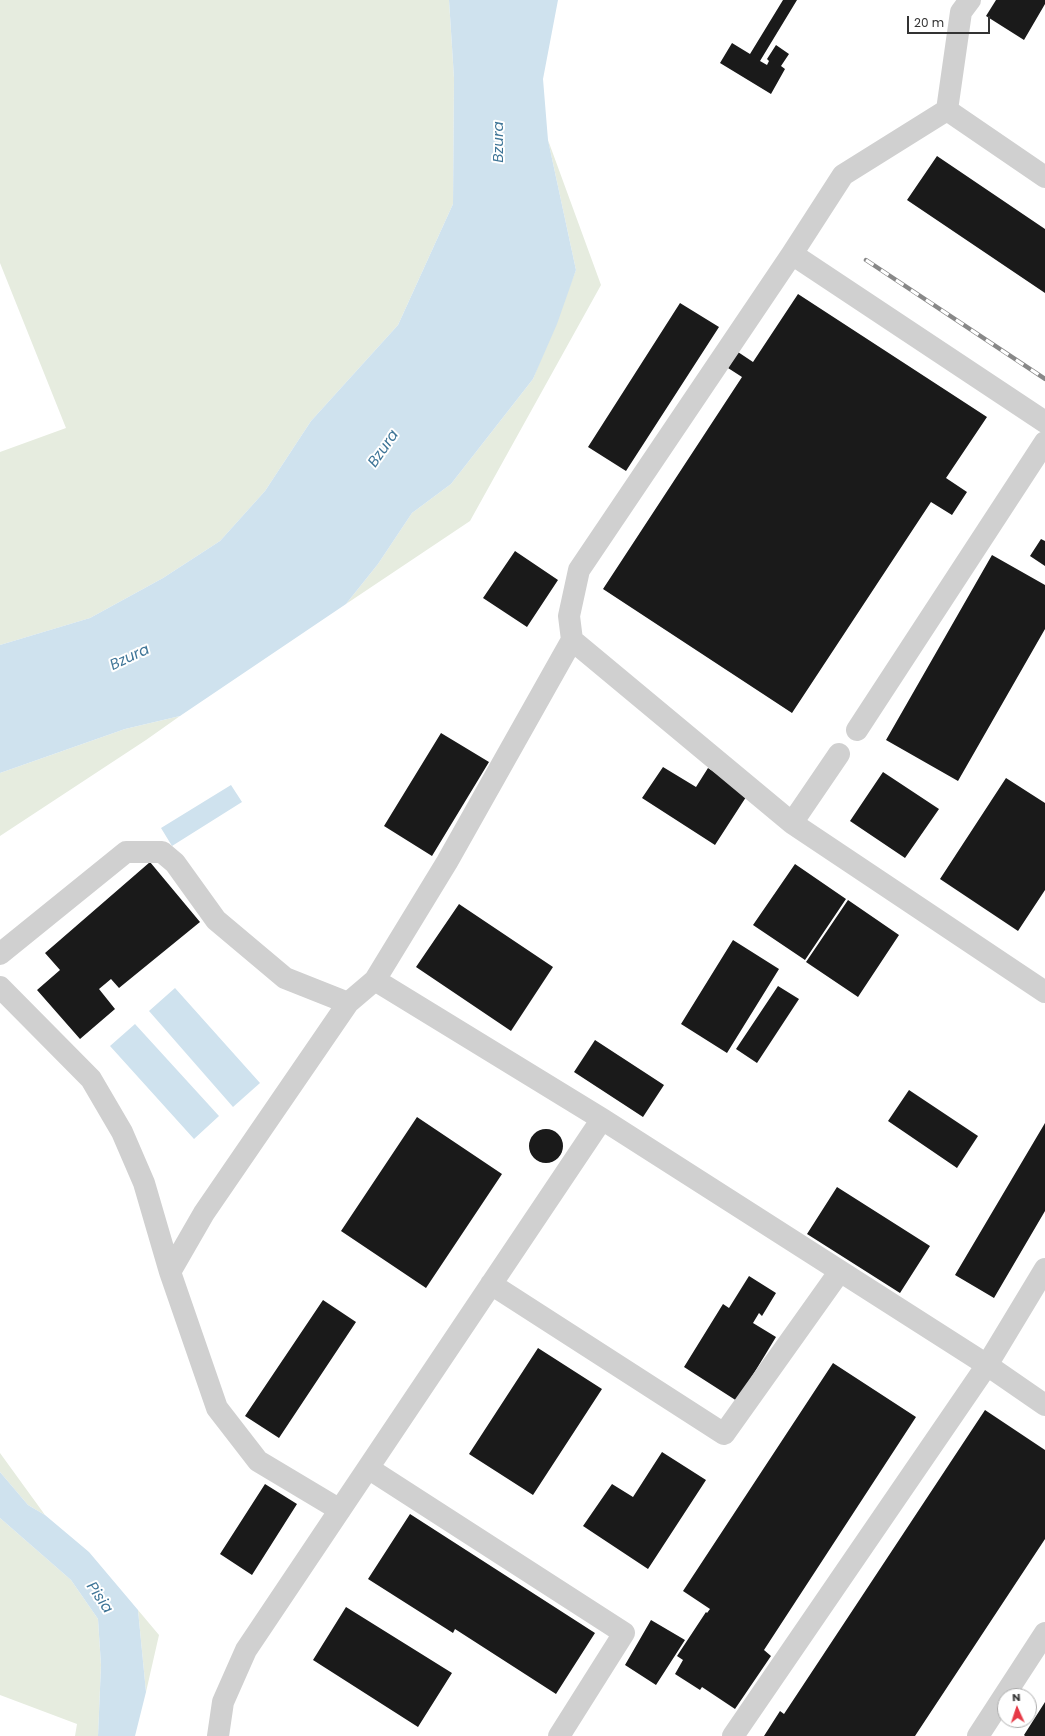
<!DOCTYPE html>
<style>
body{margin:0}
#map{position:relative;width:1045px;height:1736px;overflow:hidden;background:#fff;font-family:Poppins,sans-serif}
canvas{display:block}
.north{position:absolute;left:997px;top:1688px;width:40px;height:40px;box-sizing:border-box;background:#fff;border:1px solid #adadad;border-radius:50%;rotate:357deg;font-size:11px;font-weight:700;line-height:16px;text-align:center;color:#333}
.north::after{content:'';display:block;margin:auto;width:14px;height:18px;background:#e63946;clip-path:polygon(50% 0,100% 100%,50% 72%,0 100%)}
.scale{position:absolute;left:907px;top:16px;width:83px;height:18px;box-sizing:border-box;border:2px solid #333;border-top:0;padding-left:5px;font-size:12px;line-height:14px;white-space:nowrap;color:#333;-webkit-text-stroke:3px #fff;paint-order:stroke}
</style>
<div id="map">
<canvas width="1045" height="1736"></canvas>
<div class="north">N</div>
<div class="scale">20 m</div>
</div>
<script>
const ctx = document.querySelector('canvas').getContext('2d');
ctx.lineJoin = 'round';
function fillPath(path, color) { ctx.fillStyle = color; ctx.fill(path, 'evenodd'); }
const shape = rows => new Path2D(rows.map(r => 'M' + r).join(''));
function stroke(path, color, width, dash) { ctx.strokeStyle = color; ctx.lineWidth = width; ctx.lineCap = dash ? 'butt' : 'round'; ctx.setLineDash(dash || []); ctx.stroke(path); }
function drawText(font, color, halo, rows, align = 'center') {
  ctx.font = font + ' Poppins,sans-serif'; ctx.lineWidth = 4; ctx.setLineDash([]); ctx.textBaseline = 'middle'; ctx.strokeStyle = halo; ctx.fillStyle = color; for (const [text, x, y, turn = 0] of rows) {
    ctx.save(); ctx.translate(x, y); ctx.rotate((+turn || 0) * Math.PI / 180); ctx.textAlign = isNaN(turn) ? turn : align; if (halo) ctx.strokeText(text, 0, 0); ctx.fillText(text, 0, 0); ctx.restore();
  }
}
const green = shape([
 [0,0,449,0,454,78,453,204,398,325,311,421,265,491,220,541,163,578,90,618,0,645,0,452,66,428,0,263],
 [548,140,601,285,470,521,346,604,378,564,412,513,451,484,533,379,576,270],
 [180,716,146,740,0,836,0,773,125,729],
 [0,1453,45,1515,28,1505,0,1472],
 [0,1518,71,1580,98,1619,101,1665,98,1736,75,1736,77,1724,0,1695],
 [138,1610,159,1635,146,1692]
]);
const water = shape([
 [449,0,558,0,543,79,548,140,576,270,557,324,533,379,451,484,412,513,378,564,346,604,180,716,125,729,0,773,0,645,90,618,163,578,220,541,265,491,311,421,398,325,453,204,454,78],
 [231,785,242,802,172,846,161,828],
 [175,988,260,1083,233,1107,149,1011],
 [135,1024,219,1116,194,1139,110,1046],
 [0,1472,28,1505,45,1515,89,1552,138,1610,146,1692,135,1736,98,1736,101,1665,98,1619,71,1580,0,1518]
]);
const building = shape([
 [783,0,797,0,760,61,767,65,769,61,767,59,776,45,789,54,781,66,785,69,771,94,720,63,732,43,750,54],
 [996,0,1045,0,1045,4,1024,40,986,16],
 [937,156,1045,229,1045,293,907,200],
 [798,294,987,417,946,478,967,492,952,515,931,502,792,713,603,589,742,377,728,368,738,352,753,362],
 [680,303,719,327,626,471,588,447],
 [1041,539,1045,541,1045,566,1030,556],
 [515,551,558,580,527,627,483,598],
 [992,555,1045,585,1045,629,958,781,886,740],
 [441,733,489,762,432,856,384,826],
 [663,767,696,787,708,768,748,794,715,845,642,798],
 [883,772,939,809,905,858,850,821],
 [1006,778,1045,803,1045,890,1018,931,940,879],
 [150,862,200,922,119,988,111,979,99,989,115,1009,80,1039,37,990,60,970,45,953],
 [795,864,846,899,805,960,753,925],
 [848,900,899,935,858,997,806,962],
 [459,904,553,967,511,1031,416,967],
 [733,940,779,969,727,1053,681,1024],
 [778,986,799,999,757,1063,736,1049],
 [595,1040,664,1085,643,1117,574,1072],
 [909,1090,978,1136,957,1168,888,1121],
 [417,1117,502,1174,426,1288,341,1231],
 [1045,1123,1045,1211,994,1298,955,1275],
 '529 1146a17 17 0 1 1 34 0a17 17 0 1 1-34 0Z',
 [837,1187,930,1246,900,1293,807,1234],
 [749,1276,776,1293,762,1316,759,1313,753,1323,776,1337,737,1401,684,1367,723,1304,729,1308],
 [323,1300,356,1322,279,1438,245,1416],
 [538,1348,602,1389,533,1495,469,1454],
 [833,1363,916,1417,764,1650,771,1656,735,1709,702,1687,700,1690,675,1674,683,1660,677,1656,706,1612,707,1613,710,1609,683,1591],
 [985,1410,1045,1450,1045,1539,915,1736,764,1736,780,1711,784,1714],
 [662,1452,706,1480,648,1569,583,1526,612,1484,633,1497],
 [265,1484,297,1504,252,1575,220,1554],
 [410,1514,595,1633,556,1694,455,1629,453,1633,368,1579],
 [346,1607,452,1673,418,1727,313,1660],
 [651,1620,685,1640,656,1685,625,1665],
 [1045,1702,1045,1736,1025,1736,1024,1735]
]);
const minor = shape([
 [947,110,961,12,970,0],
 [1045,177,947,110,843,175,792,254,579,570,569,616,572,640,792,823,1045,992],
 [792,254,1045,422],
 [857,730,1045,442],
 [792,823,839,754],
 [0,954,126,852,162,852,175,863,216,920,285,978,348,1003],
 [375,980,602,1119,987,1365,733,1736],
 [0,987,91,1079,122,1132,144,1183,170,1272,217,1408,258,1461,340,1510],
 [1045,1269,987,1365,1045,1405],
 [170,1272,204,1213,348,1003,375,980,447,862,572,640],
 [491,1284,724,1434,840,1271],
 [368,1468,624,1633,559,1736],
 [218,1736,223,1702,246,1650,602,1119],
 [978,1736,1045,1633]
]);
const rail = shape([
 [866,260,1045,379]
]);
const waterNames = [
 ["Bzura",499,142,-90],
 ["Bzura",384,449,-55],
 ["Bzura",130,658,-25],
 ["Pisia",99,1598,56]
];
fillPath(green, '#e6ecdf');
fillPath(water, '#cfe2ee');
fillPath(building, '#1a1a1a');
stroke(minor, '#d0d0d0', 22);
stroke(rail, '#888', 4.5);
stroke(rail, '#fff', 3, [9]);
drawText('italic 15px', '#3f7597', '#fff', waterNames);
</script>
